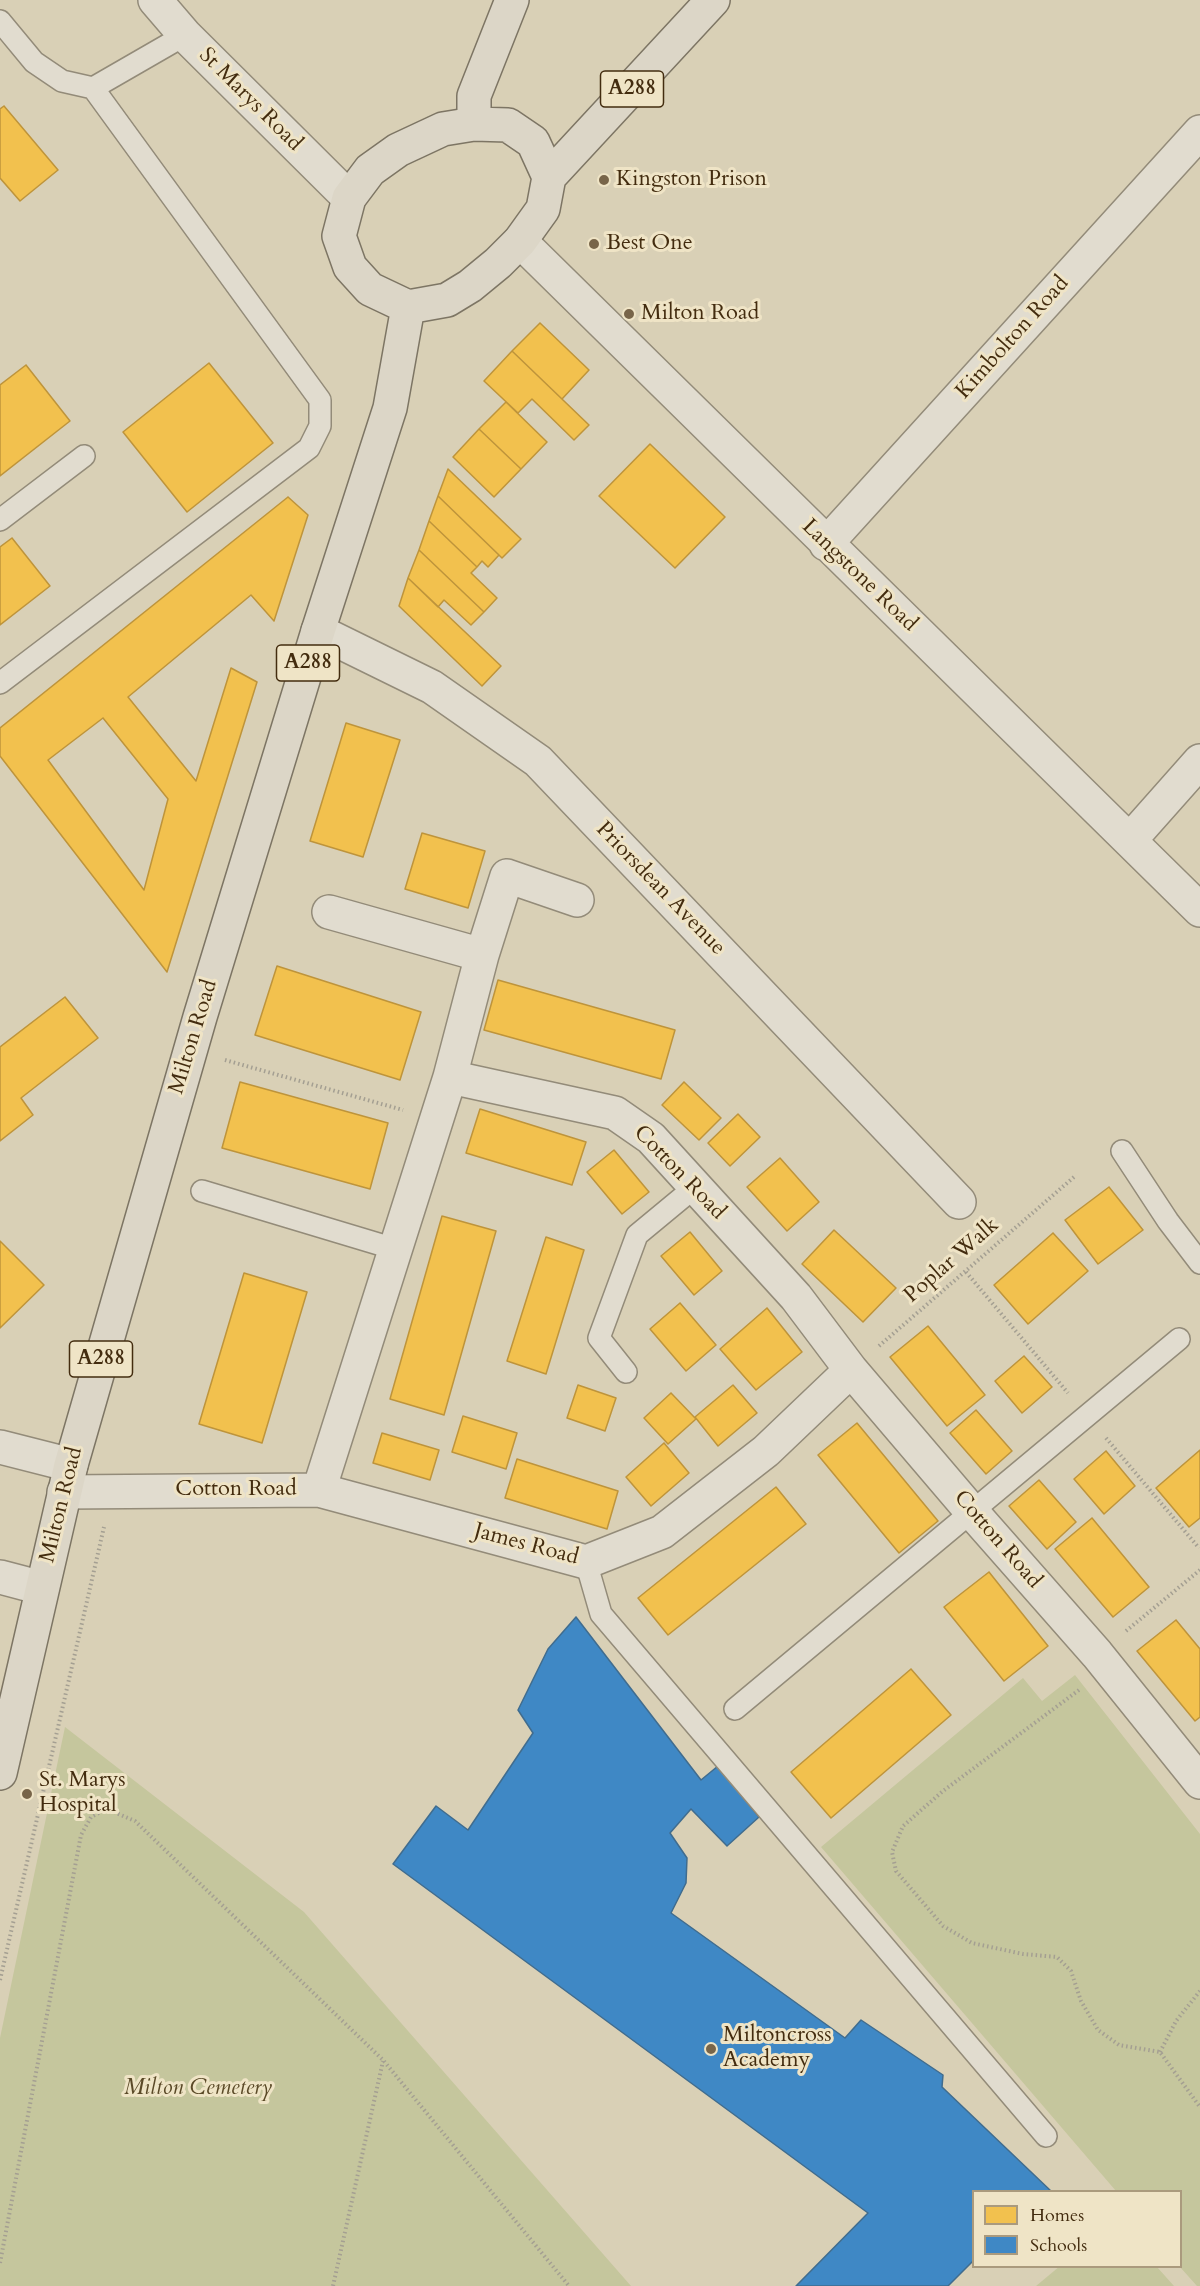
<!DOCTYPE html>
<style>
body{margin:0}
#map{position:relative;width:1200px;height:2286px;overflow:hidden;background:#d9d0b6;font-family:Cardo,serif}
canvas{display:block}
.legend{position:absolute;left:972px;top:2190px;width:210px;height:78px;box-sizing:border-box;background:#efe4c6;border:2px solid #aa9a7d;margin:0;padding:8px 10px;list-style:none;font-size:18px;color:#432c0f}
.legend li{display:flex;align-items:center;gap:12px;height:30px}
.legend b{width:30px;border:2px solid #aa9a7d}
</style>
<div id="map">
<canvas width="1200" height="2286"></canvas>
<ul class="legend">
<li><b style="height:16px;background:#f2c14e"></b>Homes</li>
<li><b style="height:16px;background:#3f88c5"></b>Schools</li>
</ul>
</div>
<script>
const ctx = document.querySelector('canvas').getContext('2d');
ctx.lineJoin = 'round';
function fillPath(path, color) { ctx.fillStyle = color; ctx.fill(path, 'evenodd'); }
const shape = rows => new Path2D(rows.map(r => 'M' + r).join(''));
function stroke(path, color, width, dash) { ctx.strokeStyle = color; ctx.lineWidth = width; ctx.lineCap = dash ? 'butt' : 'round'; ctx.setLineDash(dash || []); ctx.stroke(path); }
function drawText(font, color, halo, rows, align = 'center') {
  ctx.font = font + ' Cardo,serif'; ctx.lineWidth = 6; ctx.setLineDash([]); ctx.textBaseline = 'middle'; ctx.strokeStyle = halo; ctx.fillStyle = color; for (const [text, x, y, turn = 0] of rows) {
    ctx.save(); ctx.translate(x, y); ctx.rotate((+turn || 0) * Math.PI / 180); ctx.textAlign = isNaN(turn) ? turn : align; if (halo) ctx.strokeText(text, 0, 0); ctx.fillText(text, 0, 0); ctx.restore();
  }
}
const green = shape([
 [1075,1675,1200,1834,1200,2286,1197,2286,1180,2267,1180,2192,1116,2191,821,1847,1023,1678,1042,1701],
 [65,1727,304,1912,631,2286,0,2286,0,2038],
 [1060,2266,1157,2267,1174,2286,1036,2286]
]);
const homes = shape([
 [4,106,58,170,20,201,0,178,0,109,4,106],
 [540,323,589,370,562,399,512,351,540,323],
 [512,351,589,425,574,440,532,399,518,413,484,381,512,351],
 [209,363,273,443,187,512,123,432,209,363],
 [26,365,70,421,0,476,0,385,26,365],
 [506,402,547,442,521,469,479,429,506,402],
 [479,429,521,469,494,497,453,457,479,429],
 [650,444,725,517,675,568,599,496,650,444],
 [448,469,521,539,502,558,438,496,448,469],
 [438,496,499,555,488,567,482,561,477,567,429,521,438,496],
 [288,497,308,515,274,621,251,595,128,697,196,781,231,668,257,682,167,972,0,756,0,728,288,497],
 [103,718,168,799,144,890,48,760,103,718],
 [429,521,477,567,471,573,497,598,484,612,419,550,429,521],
 [12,538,50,586,0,625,0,547,12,538],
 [419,550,484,612,471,625,444,600,438,607,408,578,419,550],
 [408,578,501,666,482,686,399,606,408,578],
 [346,723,400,740,363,857,310,841,346,723],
 [422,833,485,851,468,908,405,889,422,833],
 [277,966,421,1012,400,1080,255,1035,277,966],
 [498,980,675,1030,661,1079,484,1030,498,980],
 [65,997,98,1038,21,1098,33,1115,0,1141,0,1047,65,997],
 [240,1082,388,1123,370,1189,222,1148,240,1082],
 [684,1082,721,1118,699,1140,662,1105,684,1082],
 [480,1109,586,1142,572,1185,466,1153,480,1109],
 [738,1114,760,1137,730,1166,708,1143,738,1114],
 [614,1150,649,1192,622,1214,587,1172,614,1150],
 [780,1158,819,1202,787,1231,747,1187,780,1158],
 [1109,1187,1143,1230,1098,1264,1065,1220,1109,1187],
 [442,1216,496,1231,444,1415,390,1399,442,1216],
 [834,1230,896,1288,863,1322,802,1264,834,1230],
 [690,1232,722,1271,694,1295,661,1256,690,1232],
 [1053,1233,1088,1271,1028,1324,994,1285,1053,1233],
 [546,1237,584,1250,546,1374,507,1361,546,1237],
 [0,1241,44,1285,0,1328,0,1241],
 [244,1273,307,1292,262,1443,199,1424,244,1273],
 [680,1303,716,1345,686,1371,650,1329,680,1303],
 [767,1308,802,1352,756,1390,720,1349,767,1308],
 [928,1326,985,1395,947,1426,890,1357,928,1326],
 [1024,1356,1052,1387,1022,1413,995,1381,1024,1356],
 [578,1385,616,1398,605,1431,567,1418,578,1385],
 [733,1385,757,1413,718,1446,695,1417,733,1385],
 [671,1393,696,1419,668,1444,644,1418,671,1393],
 [976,1410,1012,1451,986,1474,950,1433,976,1410],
 [463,1416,517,1433,506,1469,452,1452,463,1416],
 [857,1423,938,1521,899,1553,818,1455,857,1423],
 [382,1433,439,1450,430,1480,373,1463,382,1433],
 [664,1443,689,1473,651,1506,626,1477,664,1443],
 [1200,1450,1200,1518,1189,1527,1156,1488,1200,1450],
 [1106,1451,1135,1486,1104,1514,1074,1479,1106,1451],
 [517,1459,618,1491,607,1529,505,1498,517,1459],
 [1039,1480,1076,1522,1047,1549,1009,1506,1039,1480],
 [776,1487,806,1524,668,1635,638,1598,776,1487],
 [1092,1518,1149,1587,1113,1617,1055,1549,1092,1518],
 [989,1572,1048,1646,1004,1681,944,1607,989,1572],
 [1176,1620,1200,1649,1200,1717,1195,1721,1137,1651,1176,1620],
 [911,1669,951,1715,831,1818,791,1772,911,1669]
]);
const schools = shape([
 [576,1617,701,1780,718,1766,759,1817,727,1846,691,1809,670,1833,687,1858,686,1883,671,1913,845,2038,861,2020,943,2075,942,2087,1052,2192,974,2192,974,2260,948,2286,796,2286,868,2213,393,1864,436,1806,468,1830,533,1733,518,1710,548,1649,576,1617]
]);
const path = shape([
 [225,1060,403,1110],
 [966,1272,1068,1393],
 [879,1346,1074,1177],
 [1106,1438,1199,1548],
 [1126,1631,1200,1570],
 [1079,1690,943,1791,903,1826,892,1852,896,1871,943,1926,972,1943,1023,1954,1057,1957,1071,1971,1081,2001,1098,2030,1119,2045,1160,2052,1200,2107],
 [0,1980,104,1527],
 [1160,2052,1176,2021,1200,1991],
 [0,2263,81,1835,91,1817,107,1809,135,1821,383,2060,569,2286],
 [333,2286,383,2061]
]);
const service = shape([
 [0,21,34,62,62,81,93,88,185,35],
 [0,520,84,456],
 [0,683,309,448,320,426,320,400,93,88],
 [1122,1151,1168,1221,1200,1263],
 [202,1191,395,1249],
 [626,1372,599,1338,637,1235,695,1187],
 [586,1562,601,1614,1046,2136],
 [735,1709,1179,1339]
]);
const minor = shape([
 [520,241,1200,910],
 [826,544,1200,132],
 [318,631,432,687,538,761,959,1202],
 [1130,840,1200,761],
 [329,912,482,955],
 [450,1077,615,1113,651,1138,796,1297,851,1370,972,1512,1097,1654,1200,1782],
 [0,1447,71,1465],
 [319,1490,586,1562,662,1532,766,1451,851,1370],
 [64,1492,319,1490,450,1077,482,955,507,876,577,900],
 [0,1577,42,1588]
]);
const tertiary = shape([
 [155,0,185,35,349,198]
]);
const primary = shape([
 [474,124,508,125,533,142,549,177,543,209,520,241,498,263,470,286,447,300,408,307,370,289,350,267,339,236,349,198,370,170,398,150,443,129,474,124],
 [474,124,474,96,512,0],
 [549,177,713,0],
 [0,1773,71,1465,200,1017,318,631,390,408,408,307]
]);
const markers = [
 [604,180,6,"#786549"],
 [594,244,6,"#786549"],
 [629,314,6,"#786549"],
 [27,1794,6,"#786549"],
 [711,2049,6,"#786549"]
];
const shields = [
 [632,89,63],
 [308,663,63],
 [101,1359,63]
];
const shieldNames = [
 ["A288",632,89],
 ["A288",308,663],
 ["A288",101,1359]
];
const streetNames = [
 ["St Marys Road",250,100,45],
 ["Kimbolton Road",1013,338,-48],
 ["Langstone Road",859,576,44],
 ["Priorsdean Avenue",660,889,46],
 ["Milton Road",194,1037,-73],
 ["Cotton Road",679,1173,46],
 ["Poplar Walk",952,1261,-41],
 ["Cotton Road",236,1490],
 ["Milton Road",62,1505,-76],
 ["Cotton Road",997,1540,49],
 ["James Road",526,1545,15]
];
const poiNames = [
 ["Kingston Prison",616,180],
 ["Best One",606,244],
 ["Milton Road",641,314],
 ["St. Marys",39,1781],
 ["Hospital",39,1806],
 ["Miltoncross",723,2036],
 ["Academy",723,2061]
];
const parkNames = [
 ["Milton Cemetery",198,2089]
];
fillPath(green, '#c5c69d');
fillPath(homes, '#f2c14e');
stroke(homes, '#be943b', 1.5);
fillPath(schools, '#3f88c5');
stroke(schools, '#406c8e', 1.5);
stroke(service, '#938b79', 24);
stroke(minor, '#938b79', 36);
stroke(tertiary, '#938b79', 36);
stroke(primary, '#7d7564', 36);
stroke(path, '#a49f92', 4, [1.5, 3]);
stroke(service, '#e1dccf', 21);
stroke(minor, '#e1dccf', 33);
stroke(tertiary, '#e1dccf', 33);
stroke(primary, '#dcd6c7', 33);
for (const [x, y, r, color] of markers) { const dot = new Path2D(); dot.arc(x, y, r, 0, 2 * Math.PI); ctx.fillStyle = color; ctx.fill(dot); stroke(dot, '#efe4c6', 2); }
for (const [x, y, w] of shields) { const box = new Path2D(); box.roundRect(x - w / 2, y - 18, w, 36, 4.5); ctx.fillStyle = '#efe4c6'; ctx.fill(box); stroke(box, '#432c0f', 1.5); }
drawText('bold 21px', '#432c0f', null, shieldNames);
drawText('22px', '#432c0f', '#efe4c6', streetNames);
drawText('22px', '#432c0f', '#efe4c6', poiNames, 'left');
drawText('italic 22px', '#5a4927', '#efe4c6', parkNames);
</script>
